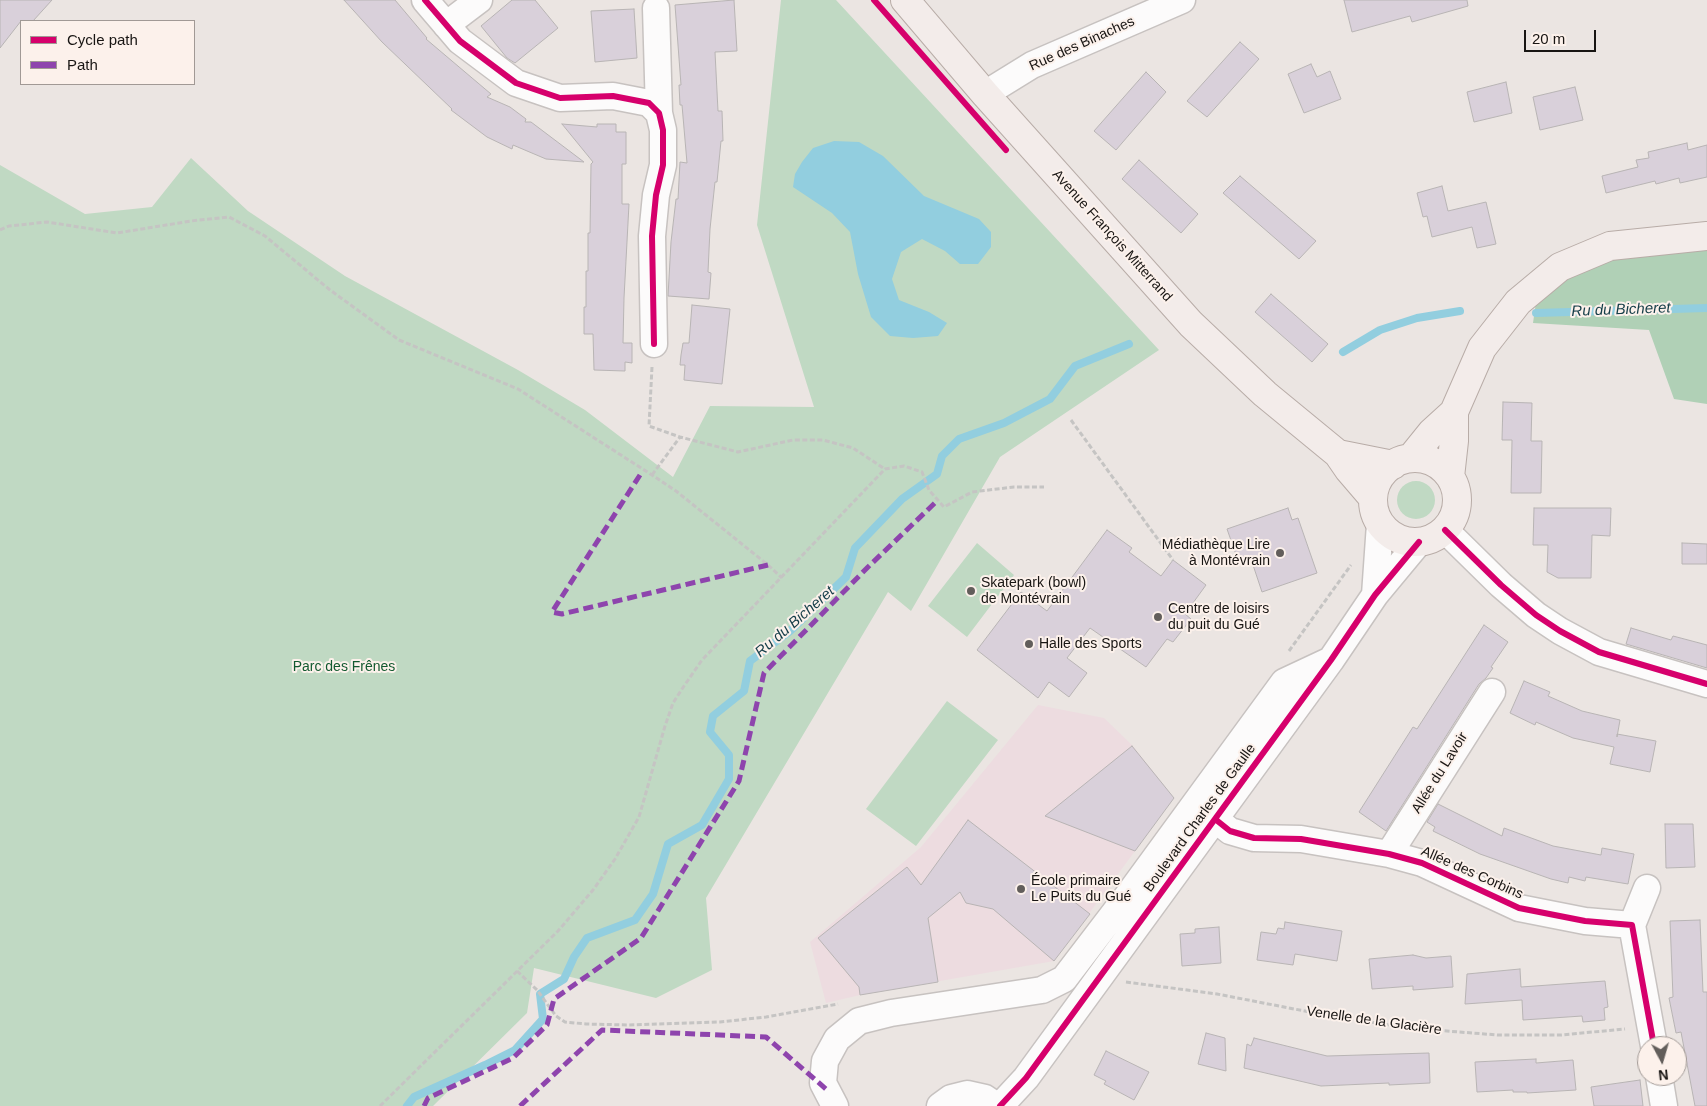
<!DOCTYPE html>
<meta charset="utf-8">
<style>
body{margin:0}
#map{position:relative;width:1707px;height:1106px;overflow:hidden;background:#ebe5e2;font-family:Helvetica,sans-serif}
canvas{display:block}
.legend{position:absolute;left:20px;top:20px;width:175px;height:65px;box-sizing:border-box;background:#fcf1eb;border:1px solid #a19995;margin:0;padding:6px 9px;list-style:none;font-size:15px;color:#181513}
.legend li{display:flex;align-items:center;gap:10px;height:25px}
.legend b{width:25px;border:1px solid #a19995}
.north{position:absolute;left:1637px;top:1036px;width:50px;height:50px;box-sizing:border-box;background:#fcf1eb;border:1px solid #a19995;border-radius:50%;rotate:174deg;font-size:14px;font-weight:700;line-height:20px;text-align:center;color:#181513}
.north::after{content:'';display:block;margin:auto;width:18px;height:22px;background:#625e5b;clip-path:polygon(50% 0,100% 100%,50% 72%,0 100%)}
.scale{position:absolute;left:1524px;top:30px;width:72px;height:22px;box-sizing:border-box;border:2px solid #181513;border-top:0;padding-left:6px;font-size:15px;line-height:18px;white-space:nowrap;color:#181513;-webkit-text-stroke:4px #fcf1eb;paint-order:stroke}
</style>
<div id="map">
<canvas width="1707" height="1106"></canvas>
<ul class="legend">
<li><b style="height:6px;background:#d6006c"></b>Cycle path</li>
<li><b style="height:6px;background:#8e44ad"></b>Path</li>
</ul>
<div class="north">N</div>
<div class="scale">20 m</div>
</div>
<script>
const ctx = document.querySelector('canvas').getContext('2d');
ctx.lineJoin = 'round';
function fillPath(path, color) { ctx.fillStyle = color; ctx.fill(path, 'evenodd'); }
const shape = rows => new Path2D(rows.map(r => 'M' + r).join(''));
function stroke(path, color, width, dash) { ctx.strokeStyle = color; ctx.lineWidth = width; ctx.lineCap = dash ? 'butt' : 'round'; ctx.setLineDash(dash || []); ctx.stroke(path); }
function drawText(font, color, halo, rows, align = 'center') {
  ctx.font = font + ' Helvetica,sans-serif'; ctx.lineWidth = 4; ctx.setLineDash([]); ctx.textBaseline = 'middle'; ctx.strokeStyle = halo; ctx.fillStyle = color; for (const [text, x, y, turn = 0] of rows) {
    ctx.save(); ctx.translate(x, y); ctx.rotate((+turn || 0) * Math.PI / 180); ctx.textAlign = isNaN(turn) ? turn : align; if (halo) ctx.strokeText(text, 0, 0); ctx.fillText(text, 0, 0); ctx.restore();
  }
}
const education = shape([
 [1038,705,1104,718,1133,746,1174,798,1054,961,860,995,826,1003,810,942,921,847]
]);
const green = shape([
 [781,0,836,0,1159,350,1000,457,911,611,888,592,706,898,712,970,656,998,534,968,527,1013,433,1106,0,1106,0,165,85,214,152,207,191,158,248,211,345,276,518,370,585,410,673,477,710,406,814,407,757,225],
 '1397 500a19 19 0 1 1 38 0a19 19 0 1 1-38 0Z',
 [977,543,1014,575,967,637,928,606],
 [947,701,998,740,916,846,866,809]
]);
const forest = shape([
 [1707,250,1707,404,1674,399,1649,330,1533,323,1536,302,1578,270,1614,258]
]);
const water = shape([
 [834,141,859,142,883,156,924,196,979,219,991,232,991,247,978,264,960,264,945,251,922,239,901,252,892,279,899,300,929,312,947,323,938,336,913,338,890,336,871,317,858,274,850,232,832,213,793,187,795,174,802,162,813,148]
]);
const stream = shape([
 [1536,313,1707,308],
 [1343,352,1380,330,1417,318,1460,311],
 [407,1106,414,1097,485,1065,515,1050,543,1019,540,994,564,979,574,957,587,938,635,920,653,894,668,844,702,825,729,779,729,755,710,732,713,716,744,691,750,661,790,631,846,577,855,548,902,499,937,474,942,456,959,439,1004,423,1050,399,1075,366,1129,344]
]);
const building = shape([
 [0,0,52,0,33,21,21,21,0,48,0,0],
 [344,0,395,0,427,38,426,39,491,94,487,97,510,107,526,119,525,122,531,122,584,162,546,159,513,145,512,149,487,137,451,110,452,109,382,42,344,0],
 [512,0,535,0,558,28,515,63,507,58,481,26,512,0],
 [734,0,737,51,715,52,718,111,722,111,723,141,721,141,717,182,715,182,710,229,708,272,711,273,709,299,668,296,671,242,676,199,678,199,680,162,687,163,682,105,680,105,679,85,681,85,675,5,734,0],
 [1344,0,1467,0,1468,6,1412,22,1410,16,1352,32,1344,0],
 [634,9,637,58,595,62,591,11,634,9],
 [1240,42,1259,59,1207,117,1187,101,1240,42],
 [1311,64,1317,77,1330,71,1341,99,1304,113,1288,74,1311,64],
 [1146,72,1166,92,1116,150,1094,131,1146,72],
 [1506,82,1512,113,1474,122,1467,92,1506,82],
 [1575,87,1583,120,1540,130,1533,97,1575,87],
 [562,124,597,127,597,124,616,124,616,132,626,132,626,164,622,164,622,204,629,204,624,298,623,343,632,343,632,363,625,362,625,371,594,370,593,334,584,334,584,307,586,307,586,271,588,271,588,233,590,233,591,164,593,162,562,124],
 [1687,143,1688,150,1707,145,1707,177,1680,183,1679,178,1656,184,1655,181,1606,193,1602,176,1638,167,1636,160,1649,158,1648,152,1687,143],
 [1139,160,1198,214,1181,233,1122,179,1139,160],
 [1240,176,1316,241,1299,259,1223,193,1240,176],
 [1442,186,1448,211,1486,202,1496,244,1477,248,1472,227,1432,237,1427,216,1423,217,1417,193,1442,186],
 [1271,294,1328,344,1312,362,1255,312,1271,294],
 [692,305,730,309,722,384,684,380,685,365,680,365,681,355,683,343,689,343,692,305],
 [1503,402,1532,403,1531,441,1542,441,1541,493,1511,493,1512,440,1502,440,1503,402],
 [1288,508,1292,520,1298,518,1317,573,1262,592,1251,559,1239,563,1227,529,1288,508],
 [1534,508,1611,508,1610,536,1592,535,1591,578,1558,578,1547,572,1548,545,1533,545,1534,508],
 [1107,530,1132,548,1129,552,1161,576,1173,560,1206,585,1185,614,1191,619,1173,642,1167,639,1146,667,1090,628,1067,658,1087,673,1069,697,1049,682,1038,698,977,650,1021,592,1047,611,1107,530],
 [1682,543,1707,544,1707,564,1682,564,1682,543],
 [1484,625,1508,642,1491,667,1493,668,1486,678,1479,684,1386,831,1359,812,1413,727,1417,729,1484,625],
 [1631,628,1671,640,1673,636,1707,645,1707,668,1626,644,1631,628],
 [1524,681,1550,692,1548,696,1582,711,1620,720,1617,737,1617,734,1656,741,1650,772,1610,764,1614,747,1573,738,1536,722,1535,725,1510,713,1524,681],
 [1132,746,1174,798,1135,851,1045,816,1132,746],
 [1438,804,1502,836,1504,828,1553,846,1601,855,1602,848,1634,854,1628,884,1586,877,1585,881,1569,877,1568,883,1551,879,1480,854,1433,831,1435,827,1427,822,1438,804],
 [968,820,1090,914,1054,961,993,909,966,903,960,892,928,918,938,982,860,995,859,987,818,938,907,867,921,885,968,820],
 [1665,824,1693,824,1695,867,1666,868,1665,824],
 [1700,920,1703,992,1707,992,1707,1106,1695,1106,1681,1032,1676,1033,1669,998,1673,997,1670,921,1700,920],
 [1285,922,1342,931,1337,961,1295,954,1293,965,1257,960,1261,932,1276,934,1278,928,1284,929,1285,922],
 [1219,927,1221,963,1182,966,1180,934,1195,933,1195,929,1219,927],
 [1413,955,1426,958,1451,956,1453,987,1413,990,1413,986,1372,989,1369,959,1413,955],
 [1520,969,1521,987,1605,981,1608,1007,1604,1008,1605,1020,1583,1022,1582,1016,1523,1020,1522,1000,1465,1004,1467,974,1520,969],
 [1206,1033,1225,1038,1226,1071,1198,1064,1206,1033],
 [1254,1038,1327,1056,1429,1053,1430,1083,1389,1085,1389,1083,1321,1086,1244,1068,1247,1044,1251,1046,1254,1038],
 [1106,1051,1149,1072,1134,1100,1104,1084,1106,1081,1094,1075,1106,1051],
 [1536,1059,1536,1063,1573,1060,1576,1090,1527,1093,1527,1092,1513,1092,1513,1090,1477,1092,1475,1062,1536,1059],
 [1640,1080,1643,1106,1594,1106,1591,1087,1640,1080]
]);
const path = shape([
 [0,230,9,226,47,222,117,233,191,221,229,217,265,236,330,290,399,340,518,389,652,475,676,491,768,565,782,578],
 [652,367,649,426,680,437,738,452,793,440,823,440,853,448,885,469],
 [1071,420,1173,560],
 [652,475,680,437],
 [1289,651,1351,565],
 [517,971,537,990,556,1016,565,1022,586,1024,628,1025,720,1022,766,1017,838,1004],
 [1126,982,1217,994,1320,1014,1408,1028,1498,1035,1561,1035,1625,1029],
 [380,1106,558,931,593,890,615,859,639,817,665,726,673,703,684,686,702,660,885,469,904,466,922,472,929,490,944,507,972,492,1014,487,1044,487]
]);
const minor = shape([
 [425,0,460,41,516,83,560,98,613,96,649,103,659,113,663,130,663,165,656,195,652,236,654,344],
 [656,8,659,113],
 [446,25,479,0],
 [985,94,1032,65,1182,0],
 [1445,530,1501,585,1536,615,1560,631,1599,652,1707,684],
 [1375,595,1380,524],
 [1215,819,1230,831,1254,838,1301,839,1389,854,1422,863,1519,908,1585,921,1632,925,1654,1046],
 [1389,854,1492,692],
 [1632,925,1647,888],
 [1659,1076,1664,1106],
 [835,1106,823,1083,825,1061,837,1039,859,1021,891,1013,1042,990,1064,979,1129,894,1284,682,1331,660],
 [940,1106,951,1098,967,1094,985,1098,997,1106],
 [1000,1106,1026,1078,1331,660,1375,595,1419,542]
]);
const major = shape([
 [905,0,985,94,1191,324,1265,394,1338,454,1349,470,1373,498],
 [1338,454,1393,465],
 [1411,458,1432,432,1454,412,1482,348,1518,302,1560,267,1610,246,1707,236],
 '1373 500a42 42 0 1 1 84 0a42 42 0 1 1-84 0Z',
 [1450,477,1454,441,1454,412]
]);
const quiet = shape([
 [640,475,552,612,562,614,768,565],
 [424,1106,428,1098,513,1058,547,1025,554,999,641,938,739,781,764,673,868,567,938,500],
 [520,1106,602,1030,766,1037,826,1089]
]);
const cycleway = shape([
 [425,0,460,41,516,83,560,98,613,96,649,103,659,113,663,130,663,165,656,195,652,236,654,344],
 [874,0,1006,150],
 [1445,530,1501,585,1536,615,1560,631,1599,652,1707,684],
 [1215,819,1230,831,1254,838,1301,839,1389,854,1422,863,1519,908,1585,921,1632,925,1654,1046],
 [1000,1106,1026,1078,1331,660,1375,595,1419,542]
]);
const markers = [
 [1280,553,5,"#625e5b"],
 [971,591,5,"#625e5b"],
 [1158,617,5,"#625e5b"],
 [1029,644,5,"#625e5b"],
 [1021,889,5,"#625e5b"]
];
const streetNames = [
 ["Rue des Binaches",1082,44,-24],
 ["Avenue François Mitterrand",1112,236,48],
 ["Allée du Lavoir",1440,773,-58],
 ["Boulevard Charles de Gaulle",1200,818,-54],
 ["Allée des Corbins",1472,873,24],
 ["Venelle de la Glacière",1374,1021,8]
];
const poiNames = [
 ["Médiathèque Lire",1270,545,"right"],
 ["à Montévrain",1270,561,"right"],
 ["Skatepark (bowl)",981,583],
 ["de Montévrain",981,599],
 ["Centre de loisirs",1168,609],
 ["du puit du Gué",1168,625],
 ["Halle des Sports",1039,644],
 ["École primaire",1031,881],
 ["Le Puits du Gué",1031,897]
];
const parkNames = [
 ["Parc des Frênes",344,667]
];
const waterNames = [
 ["Ru du Bicheret",1621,310,-2],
 ["Ru du Bicheret",795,622,-41]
];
fillPath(education, '#eddce0');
fillPath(green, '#c0d9c3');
fillPath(forest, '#b0d0b6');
fillPath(water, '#92cedf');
stroke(stream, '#92cedf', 8);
fillPath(building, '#d9d0da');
stroke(building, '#b8b4b4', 1);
stroke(minor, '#c7c2c0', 29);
stroke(major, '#b8aca7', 30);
stroke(path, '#c5c4c3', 3, [5, 2.5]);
stroke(minor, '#fcfbfb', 26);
stroke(major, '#f3ecea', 28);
stroke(quiet, '#8e44ad', 5, [10, 5]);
stroke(cycleway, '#d6006c', 6);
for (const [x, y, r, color] of markers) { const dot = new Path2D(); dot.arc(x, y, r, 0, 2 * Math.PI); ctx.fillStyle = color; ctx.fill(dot); stroke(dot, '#fcf1eb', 2); }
drawText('14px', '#181513', '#fcf1eb', streetNames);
drawText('14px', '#181513', '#fcf1eb', poiNames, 'left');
drawText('14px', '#12592f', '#fcf1eb', parkNames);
drawText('italic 15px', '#143d48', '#fcf1eb', waterNames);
</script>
